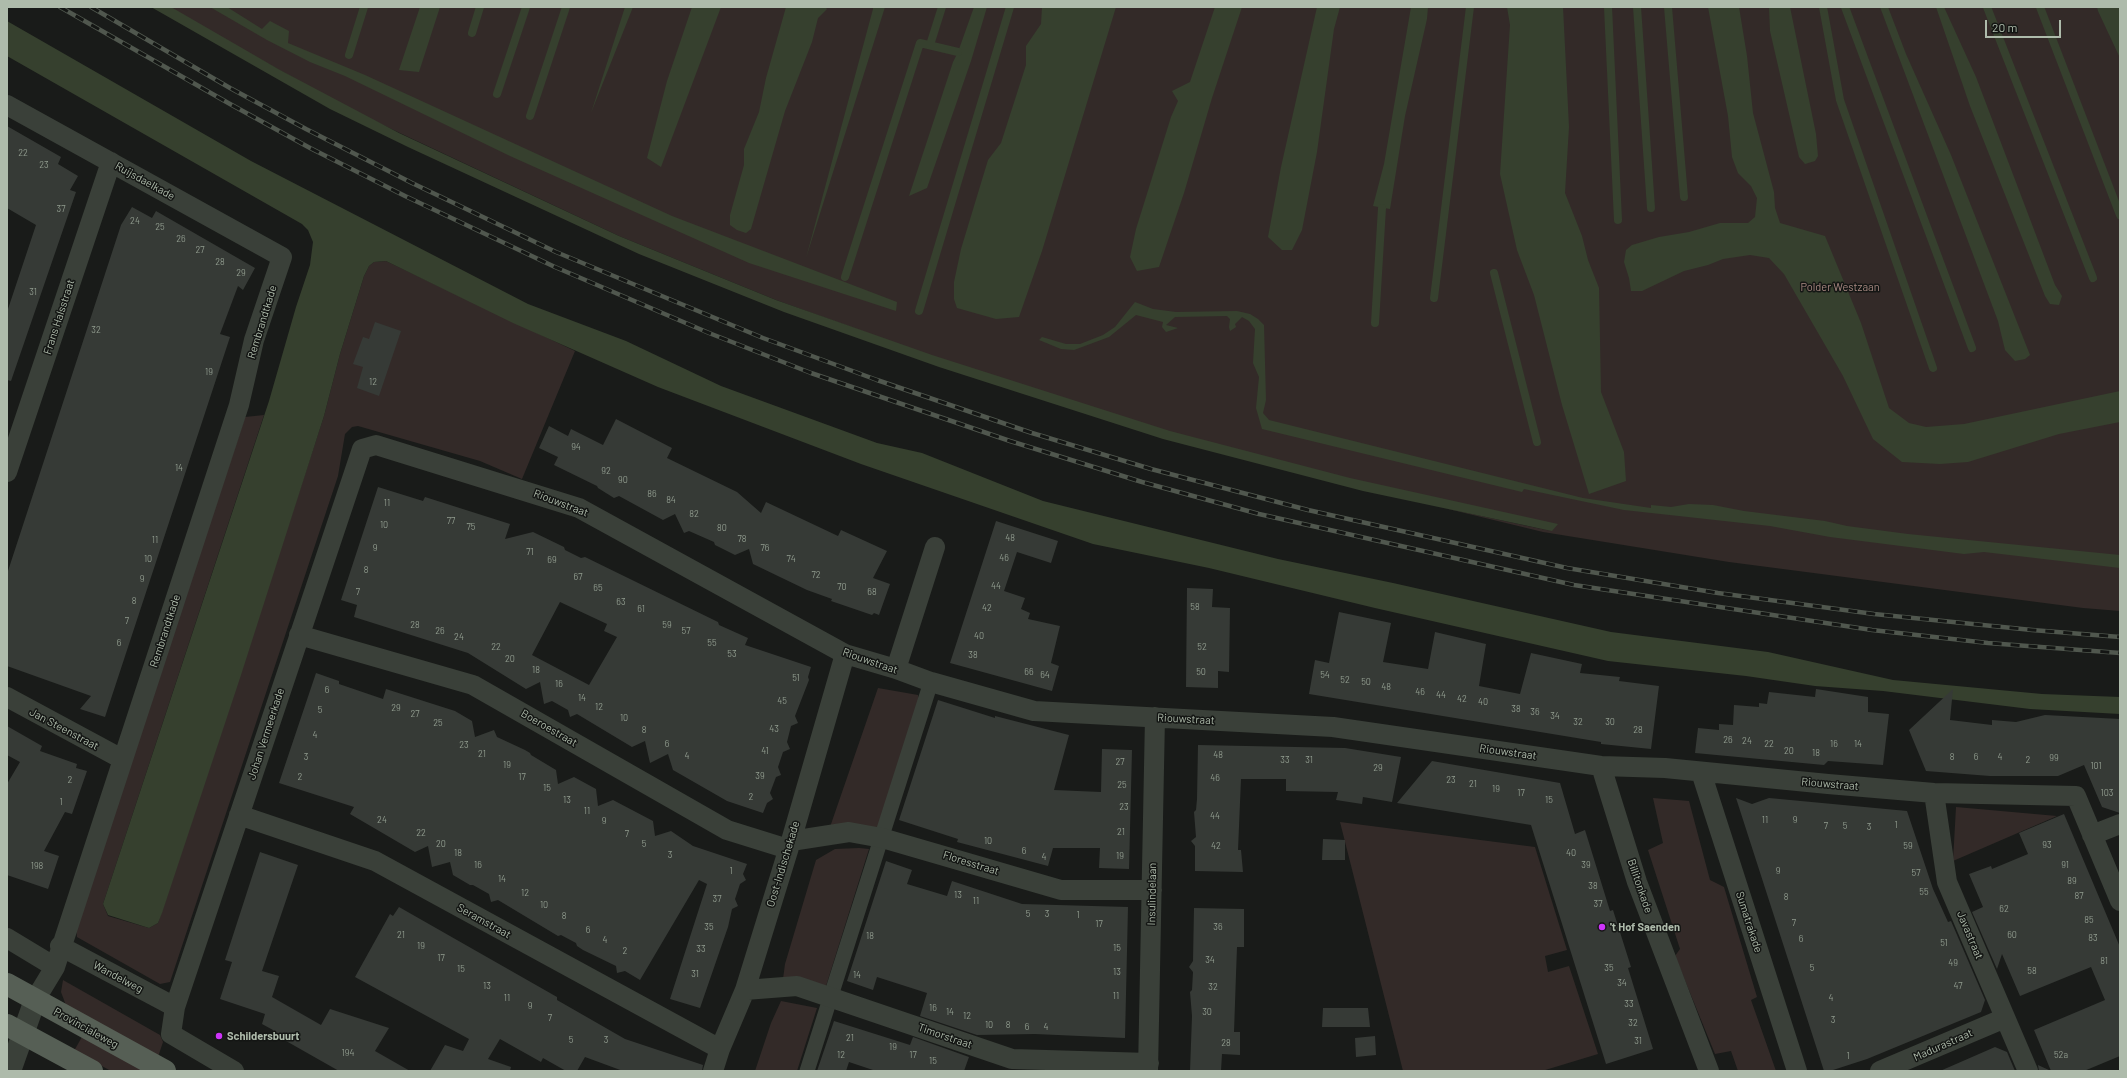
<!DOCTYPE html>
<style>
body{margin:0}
#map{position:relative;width:2127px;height:1078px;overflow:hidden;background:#191b19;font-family:Barlow,sans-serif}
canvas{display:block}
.frame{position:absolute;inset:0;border:8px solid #aebbab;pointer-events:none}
.scale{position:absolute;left:1985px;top:20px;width:76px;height:18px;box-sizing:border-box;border:2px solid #aebbab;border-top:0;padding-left:5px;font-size:12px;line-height:14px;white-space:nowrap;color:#aebbab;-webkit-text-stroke:3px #141614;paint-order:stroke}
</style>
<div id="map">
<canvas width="2127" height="1078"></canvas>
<div class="frame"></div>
<div class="scale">20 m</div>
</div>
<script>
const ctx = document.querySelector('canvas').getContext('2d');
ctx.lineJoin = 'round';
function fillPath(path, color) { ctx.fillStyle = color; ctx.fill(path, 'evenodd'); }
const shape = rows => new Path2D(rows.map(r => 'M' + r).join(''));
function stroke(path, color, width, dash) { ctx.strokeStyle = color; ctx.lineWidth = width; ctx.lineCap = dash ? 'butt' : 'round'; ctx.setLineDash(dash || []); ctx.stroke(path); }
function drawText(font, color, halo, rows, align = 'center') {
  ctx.font = font + ' Barlow,sans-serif'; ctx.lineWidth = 3; ctx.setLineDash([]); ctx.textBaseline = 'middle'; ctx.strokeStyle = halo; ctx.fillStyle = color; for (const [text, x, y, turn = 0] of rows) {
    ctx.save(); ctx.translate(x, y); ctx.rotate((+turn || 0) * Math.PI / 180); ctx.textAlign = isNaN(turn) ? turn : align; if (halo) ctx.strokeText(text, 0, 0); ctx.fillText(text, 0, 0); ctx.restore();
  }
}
const green = shape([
 [166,7,2120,7,2120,611,2083,608,1729,562,1543,532,1440,507,1551,531,1286,467,1014,386,776,300,619,236,353,111],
 [386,261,575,351,522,479,480,461,358,426,352,427,345,434,338,476,170,982,160,984,77,937,76,927,245,417,264,415,103,904,108,916,149,928,158,923,324,416,340,354,364,276,369,266,374,262],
 [878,688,918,695,920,704,879,830,830,827],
 [1653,798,1689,801,1710,880,1724,887,1757,997,1751,1000,1776,1071,1738,1071,1731,1051,1715,1054,1675,956,1680,949,1648,850,1663,843],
 [1956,807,2057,816,1953,861],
 [1340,822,1535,847,1567,950,1545,956,1548,972,1569,966,1598,1054,1542,1071,1403,1071],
 [859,848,869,849,826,986,783,979,785,964,816,860,835,849],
 [63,980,160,1035,163,1042,158,1057,67,1008,61,992],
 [781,1001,817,1008,797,1071,755,1071,771,1023],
 [83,1035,150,1071,111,1071,74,1051]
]);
const water = shape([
 [151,7,171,7,280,70,399,133,619,236,776,300,932,355,1170,431,1350,478,1558,524,1552,531,1363,491,1163,439,939,367,784,312,639,254,408,147,330,109],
 [210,7,227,7,262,29,270,21,289,31,288,43,365,75,672,216,897,302,896,311,749,263,510,156,345,76,310,62,267,40],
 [420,7,440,7,419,72,399,70],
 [625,7,633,7,591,113],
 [692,7,721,7,661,167,647,158,667,81],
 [786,7,825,7,827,9,818,18,812,42,785,111,751,229,746,233,737,230,730,225,730,215,744,165,744,149,759,112,766,78],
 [873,7,885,7,806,258,873,9],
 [974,7,987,7,971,61,927,188,909,196,953,62,958,52],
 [1042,7,1116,7,1042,251,1019,317,996,319,957,308,954,299,954,282,961,249,988,160,1001,143,1026,65,1026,46,1041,24],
 [1215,7,1242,7,1212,98,1184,193,1159,267,1137,271,1130,257,1136,229,1171,117,1178,101,1172,91,1190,82],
 [1317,7,1340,7,1334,29,1317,152,1302,230,1292,250,1282,250,1268,237,1281,167],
 [1411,7,1428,7,1427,19,1405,116,1390,209,1373,206,1384,164],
 [1507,7,1563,7,1569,127,1565,193,1582,236,1588,260,1599,288,1601,392,1624,452,1626,481,1589,494,1562,405,1534,295,1517,250,1500,174,1510,25],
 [1708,7,1739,7,1747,56,1753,113,1774,192,1775,208,1780,223,1825,236,1861,323,1889,408,1909,423,1926,427,1964,424,2120,391,2120,422,2059,434,1968,462,1940,464,1902,462,1873,439,1843,376,1784,274,1769,258,1750,255,1723,259,1708,265,1684,271,1642,291,1631,291,1629,278,1624,262,1626,250,1632,245,1659,237,1689,232,1720,223,1748,223,1755,217,1757,198,1751,186,1738,173,1732,157,1728,116],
 [1769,7,1790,7,1816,134,1818,156,1815,161,1805,164,1799,157,1770,31],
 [1880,7,1888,7,1906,54,1951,155,2030,355,2025,359,2015,361,2005,350,1998,321],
 [1936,7,1944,7,1976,77,2055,285,2062,296,2059,305,2050,304,2045,296,1970,106],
 [2097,7,2120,7,2120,58,2098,11],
 [7,21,251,161,528,304,626,341,721,386,877,443,922,453,1043,501,1278,559,1393,583,1611,632,1768,652,1893,680,2042,694,2120,697,2120,714,2030,709,1883,691,1815,686,1746,676,1608,661,1375,608,1209,568,1093,544,861,464,658,387,513,323,386,261,374,262,369,266,364,276,340,354,324,416,241,675,162,913,158,923,149,928,108,915,103,904,269,401,296,307,310,265,313,242,308,230,302,224,7,56],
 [1135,302,1153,309,1176,312,1237,311,1250,314,1258,319,1264,325,1266,400,1263,413,1269,420,1583,498,1651,508,1651,505,1671,507,1689,504,1713,505,1744,511,1825,521,1847,526,1908,534,2120,555,2120,568,1984,552,1964,554,1830,537,1770,526,1624,510,1524,489,1522,492,1262,429,1256,408,1259,377,1253,363,1255,329,1249,321,1242,317,1235,324,1236,327,1230,331,1229,327,1230,319,1227,316,1175,317,1166,325,1178,328,1166,332,1162,327,1163,322,1136,315,1109,337,1074,350,1061,349,1039,340,1042,337,1066,344,1080,344,1103,335,1115,327]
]);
const stream = shape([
 [1608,7,1618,220],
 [1637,7,1651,208],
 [1668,7,1684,197],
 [1823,7,1840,100,1933,368],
 [1845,7,1972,348],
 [1987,7,2093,278],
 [2040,7,2120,215],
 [472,33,480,7],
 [930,45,942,7],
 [349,55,364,7],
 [497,94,526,7],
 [530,116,566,7],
 [1494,273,1537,442],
 [845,277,920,43,958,52],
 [1434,298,1470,7],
 [919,311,1010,7],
 [1375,323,1382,208]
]);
const building = shape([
 [7,126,61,157,58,164,78,176,70,190,76,192,11,381,7,380,7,312,36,225,7,208],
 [132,207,152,218,156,211,255,268,243,290,238,286,220,334,230,337,105,717,80,709,91,696,7,666,7,574,121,225],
 [375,322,401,331,379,396,357,388,363,367,353,364,363,337,369,339],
 [616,419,672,448,667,458,737,492,761,513,766,502,838,536,841,530,887,551,873,578,890,584,879,615,874,613,872,615,831,601,832,599,807,590,753,564,749,549,735,555,715,545,714,542,689,531,684,533,675,514,663,520,619,496,614,498,598,488,597,486,554,465,558,457,539,448,549,426,568,436,571,429,603,445],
 [378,487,423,501,425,497,510,524,505,539,533,532,564,547,565,550,581,558,585,557,718,622,719,625,748,638,745,645,811,667,808,677,809,680,795,716,798,723,791,726,787,742,790,749,783,752,778,767,781,775,776,777,770,793,773,799,767,803,763,813,727,801,673,770,668,754,650,763,645,741,632,747,577,714,570,717,568,710,552,701,544,704,540,682,526,689,468,653,354,617,357,605,341,600],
 [560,602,607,624,604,631,617,637,589,685,532,655],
 [996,521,1058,541,1051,563,1017,552,1004,591,1025,598,1021,609,1030,613,1028,619,1060,626,1051,663,1059,666,1052,691,950,663],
 [1187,588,1213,589,1212,607,1230,608,1229,672,1218,671,1218,688,1186,687],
 [1339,612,1391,623,1383,662,1428,669,1435,632,1486,644,1479,686,1520,694,1531,653,1582,664,1580,673,1620,677,1619,681,1659,686,1651,749,1601,744,1601,742,1309,694,1315,660,1329,663],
 [316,673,339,681,339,684,383,699,386,689,455,711,472,721,475,737,494,730,497,737,525,750,530,753,531,755,556,770,558,784,574,777,596,789,598,806,613,800,653,821,655,836,671,831,693,846,747,864,743,874,746,880,740,884,735,899,738,906,732,909,728,927,700,1008,670,999,707,884,699,880,640,980,625,971,617,973,616,966,583,950,577,946,576,943,561,935,558,936,498,900,491,902,489,894,473,885,470,885,453,875,450,862,432,867,428,846,415,852,350,814,354,807,279,783],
 [1816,689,1868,697,1868,712,1889,714,1883,765,1828,761,1824,765,1695,753,1698,728,1719,730,1719,724,1733,725,1734,705,1759,707,1759,703,1767,704,1769,692,1815,697],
 [1953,689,1950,720,1992,725,1992,720,2016,722,2045,715,2120,719,2120,813,2102,807,2084,765,2058,776,1990,776,1926,771,1909,730],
 [938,700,995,718,995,716,1069,735,1054,790,1101,792,1102,749,1132,750,1129,869,1099,868,1100,848,1053,848,1048,866,957,842,958,839,899,820],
 [7,726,42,746,40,751,77,764,76,768,87,771,72,814,65,812,44,851,59,856,48,889,7,875,7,784,20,762,7,755],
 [1198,745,1345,748,1401,757,1392,802,1363,797,1362,804,1336,800,1338,792,1286,791,1286,779,1241,779,1238,850,1241,850,1243,872,1195,871,1195,846,1191,841,1196,837,1194,812,1196,810,1197,799],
 [1432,761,1560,783,1575,834,1585,830,1610,911,1613,910,1631,967,1628,968,1653,1049,1606,1064,1531,825,1397,803],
 [1736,798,1752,804,1769,798,1907,811,1933,889,1948,922,1951,921,1985,1000,1981,1012,1867,1059,1830,1071,1824,1071],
 [2064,814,2120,947,2120,1056,2084,1071,2039,1071,2038,1065,2051,1071,2034,1030,2105,1000,2091,967,2020,996,2002,954,1997,969,1972,912,1983,907,1969,874,1991,866,1992,869,2028,854,2019,833],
 [1323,839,1345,840,1345,860,1322,860],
 [260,852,298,865,262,971,279,976,272,997,321,1025,330,1009,389,1028,375,1051,410,1071,339,1071,272,1033,273,1030,262,1024,265,1014,220,999,232,962,225,960],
 [886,861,912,870,907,884,947,896,952,881,1022,904,1128,907,1125,1038,1035,1034,977,1035,920,1016,927,993,877,977,873,990,847,981],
 [399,907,557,997,557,1000,625,1039,703,1065,702,1071,623,1071,585,1057,577,1071,566,1071,543,1058,541,1062,500,1039,488,1059,511,1067,510,1071,430,1071,445,1045,463,1051,469,1039,355,977,390,914,393,916],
 [1194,908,1244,909,1244,947,1237,947,1236,974,1234,1032,1240,1032,1240,1055,1222,1054,1221,1071,1190,1071,1192,1016,1190,992,1192,990,1193,972,1189,967,1193,961],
 [1323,1008,1368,1008,1370,1027,1322,1027],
 [834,1021,910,1045,913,1037,969,1057,964,1071,876,1071,849,1062,846,1071,817,1071],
 [1375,1036,1376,1055,1356,1057,1355,1038],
 [1995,1047,2007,1052,2015,1071,1940,1071]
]);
const pedestrian = shape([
 [807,1071,931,682]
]);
const minor = shape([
 [7,105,282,257,254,340,239,405,55,967,35,1000],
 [7,472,111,162],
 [299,635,473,685,727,830,788,849],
 [896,669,935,547],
 [7,697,122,759],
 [1601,766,1637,882,1709,1071],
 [1701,772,1797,1071],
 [1934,793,1947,882,2028,1071],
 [239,815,375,861,720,1049],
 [2092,835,2120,824],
 [791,841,849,832,882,838,1061,890,1152,890],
 [7,938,55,967],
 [60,946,175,1007],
 [745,990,797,986,1012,1059,1149,1063],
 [234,1071,171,1034,175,1007,362,449,376,445,579,508,845,654,896,669,931,682,1034,711,1333,727,1601,766,1665,768,1828,784,1934,793,2076,796,2120,901],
 [713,1071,720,1049,745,990,791,841,845,654],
 [1148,1071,1155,717],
 [1880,1071,2005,1018]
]);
const tertiary = shape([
 [10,1071,35,1000]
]);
const primary = shape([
 [7,984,165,1071],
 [7,1025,92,1071]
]);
const rail = shape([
 [60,7,230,104,310,148,405,196,555,267,709,333,811,373,1010,441,1142,482,1259,514,1574,585,1872,630,1988,643,2120,653],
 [91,7,230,88,306,129,412,183,556,252,763,338,877,380,1032,433,1151,469,1308,510,1567,568,1718,593,1874,614,2032,630,2120,637]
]);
const markers = [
 [1602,927,4,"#ce33f9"],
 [219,1036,4,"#ce33f9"]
];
const numberNames = [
 ["22",23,153],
 ["23",44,165],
 ["37",61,209],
 ["24",135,221],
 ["25",160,227],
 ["26",181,239],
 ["27",200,250],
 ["28",220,262],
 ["29",241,273],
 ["31",33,292],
 ["32",96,330],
 ["19",209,372],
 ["12",373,382],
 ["94",576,447],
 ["14",179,468],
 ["92",606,471],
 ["90",623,480],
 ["86",652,494],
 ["84",671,500],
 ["11",387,503],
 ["82",694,514],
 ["77",451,521],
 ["10",384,525],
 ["75",471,527],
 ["80",722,528],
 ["48",1010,538],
 ["78",742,539],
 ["11",155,540],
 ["9",375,548],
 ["76",765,548],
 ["71",530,552],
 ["46",1004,558],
 ["10",148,559],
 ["74",791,559],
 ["69",552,560],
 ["8",366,570],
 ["72",816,575],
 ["67",578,577],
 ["9",142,579],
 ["44",996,586],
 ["70",842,587],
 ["65",598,588],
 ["7",358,592],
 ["68",872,592],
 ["8",134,601],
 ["63",621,602],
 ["58",1195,607],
 ["42",987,608],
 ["61",641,609],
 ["7",127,621],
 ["28",415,625],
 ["59",667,625],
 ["26",440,631],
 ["57",686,631],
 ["40",979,636],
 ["24",459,637],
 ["6",119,643],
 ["55",712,643],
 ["22",496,647],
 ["52",1202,647],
 ["53",732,654],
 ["38",973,655],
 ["20",510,659],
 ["18",536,670],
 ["66",1029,672],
 ["50",1201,672],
 ["64",1045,675],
 ["54",1325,675],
 ["51",796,678],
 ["52",1345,680],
 ["50",1366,682],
 ["16",559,684],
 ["48",1386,687],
 ["6",327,690],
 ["46",1420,692],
 ["44",1441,695],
 ["14",582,698],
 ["42",1462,699],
 ["45",782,701],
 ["40",1483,702],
 ["12",599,707],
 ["29",396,708],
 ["38",1516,709],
 ["5",320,710],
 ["36",1535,712],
 ["27",415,714],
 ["34",1555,716],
 ["10",624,718],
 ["32",1578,722],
 ["30",1610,722],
 ["25",438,723],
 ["43",774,729],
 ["8",644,730],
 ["28",1638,730],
 ["4",315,735],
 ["26",1728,740],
 ["24",1747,741],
 ["6",667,744],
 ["22",1769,744],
 ["16",1834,744],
 ["14",1858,744],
 ["23",464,745],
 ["41",765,751],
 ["20",1789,751],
 ["18",1816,753],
 ["21",482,754],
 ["48",1218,755],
 ["4",687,756],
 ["3",306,757],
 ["8",1952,757],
 ["6",1976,757],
 ["4",2000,757],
 ["99",2054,758],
 ["33",1285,760],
 ["31",1309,760],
 ["2",2028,760],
 ["27",1120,762],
 ["19",507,765],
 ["101",2096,766],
 ["29",1378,768],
 ["39",760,776],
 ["2",300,777],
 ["17",522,777],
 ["46",1215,778],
 ["2",70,780],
 ["23",1451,780],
 ["21",1473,784],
 ["25",1122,785],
 ["15",547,788],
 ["19",1496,789],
 ["17",1521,793],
 ["103",2107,793],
 ["2",751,797],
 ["13",567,800],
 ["15",1549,800],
 ["1",61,802],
 ["23",1124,807],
 ["11",587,811],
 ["44",1215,816],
 ["24",382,820],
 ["11",1765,820],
 ["9",1795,820],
 ["9",604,821],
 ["1",1896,825],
 ["7",1826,826],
 ["5",1845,826],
 ["3",1869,827],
 ["21",1121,832],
 ["22",421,833],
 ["7",627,834],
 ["10",988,841],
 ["20",441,844],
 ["5",644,844],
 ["93",2047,845],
 ["42",1216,846],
 ["59",1908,846],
 ["6",1024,851],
 ["18",458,853],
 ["40",1571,853],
 ["3",670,855],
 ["19",1120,856],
 ["4",1044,857],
 ["16",478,865],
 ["39",1586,865],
 ["91",2065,865],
 ["198",37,866],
 ["1",731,871],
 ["9",1778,871],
 ["57",1916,873],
 ["14",502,879],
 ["89",2072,881],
 ["38",1593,886],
 ["55",1924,892],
 ["12",525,893],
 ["13",958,895],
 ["87",2079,896],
 ["8",1786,897],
 ["37",717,899],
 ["11",976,901],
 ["37",1598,904],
 ["10",544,905],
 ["62",2004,909],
 ["5",1028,914],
 ["3",1047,914],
 ["1",1078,915],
 ["8",564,916],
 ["85",2089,920],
 ["7",1794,923],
 ["17",1099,924],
 ["35",709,927],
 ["36",1218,927],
 ["6",588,930],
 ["21",401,935],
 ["60",2012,935],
 ["18",870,936],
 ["83",2093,938],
 ["6",1801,939],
 ["4",605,940],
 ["51",1944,943],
 ["19",421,946],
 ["15",1117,948],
 ["33",701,949],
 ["2",625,951],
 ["17",441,958],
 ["34",1210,960],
 ["81",2104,961],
 ["49",1953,963],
 ["35",1609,968],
 ["5",1812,968],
 ["15",461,969],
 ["58",2032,971],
 ["13",1117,972],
 ["31",695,974],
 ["14",857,975],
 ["34",1622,983],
 ["13",487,986],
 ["47",1958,986],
 ["32",1213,987],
 ["11",1116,996],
 ["11",507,998],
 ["4",1831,998],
 ["33",1629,1004],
 ["9",530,1006],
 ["16",933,1008],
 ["14",950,1012],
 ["30",1207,1012],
 ["12",967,1016],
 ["7",550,1018],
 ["3",1833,1020],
 ["32",1633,1023],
 ["10",989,1025],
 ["8",1008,1025],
 ["6",1027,1027],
 ["4",1046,1027],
 ["21",850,1038],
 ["5",571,1040],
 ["3",606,1040],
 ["31",1638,1041],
 ["28",1226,1043],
 ["19",893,1047],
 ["194",348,1053],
 ["12",841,1055],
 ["17",913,1055],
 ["52a",2061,1055],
 ["1",1848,1056],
 ["15",933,1061]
];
const streetNames = [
 ["Ruijsdaelkade",145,181,29],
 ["Frans Halsstraat",59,317,-72],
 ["Rembrandtkade",262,322,-73],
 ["Riouwstraat",561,503,21],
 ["Rembrandtkade",165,631,-72],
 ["Riouwstraat",870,661,19],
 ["Riouwstraat",1186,719,3],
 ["Boeroestraat",549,728,30],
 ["Jan Steenstraat",64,729,28],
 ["Johan Vermeerkade",266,734,-72],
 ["Riouwstraat",1508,752,8],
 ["Riouwstraat",1830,784,5],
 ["Floresstraat",971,863,17],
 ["Oost-Indischekade",783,864,-73],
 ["Billitonkade",1640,886,71],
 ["Insulindelaan",1152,894,-89],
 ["Seramstraat",484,921,29],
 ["Sumatrakade",1749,922,72],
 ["Javastraat",1970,935,67],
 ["Wandelweg",118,977,28],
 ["Provincialeweg",86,1028,29],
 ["Timorstraat",945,1036,19],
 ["Madurastraat",1943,1045,-24]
];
const parkNames = [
 ["Polder Westzaan",1840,287]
];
const poiNames = [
 ["'t Hof Saenden",1610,927],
 ["Schildersbuurt",227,1036]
];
fillPath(green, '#332a28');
fillPath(water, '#36402e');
stroke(stream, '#36402e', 8);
fillPath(building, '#363a36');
stroke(pedestrian, '#3a4039', 15);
stroke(minor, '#3a4039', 20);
stroke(tertiary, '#3a4039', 22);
stroke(primary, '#565f55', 22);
stroke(rail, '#50574e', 4.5);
stroke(rail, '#141614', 3, [9]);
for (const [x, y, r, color] of markers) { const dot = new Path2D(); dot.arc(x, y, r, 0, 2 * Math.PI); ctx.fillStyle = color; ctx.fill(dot); stroke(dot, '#141614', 1.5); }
drawText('9px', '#909b8e', null, numberNames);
drawText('11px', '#aebbab', '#141614', streetNames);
drawText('11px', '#a78881', '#141614', parkNames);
drawText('bold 11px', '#aebbab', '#141614', poiNames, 'left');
</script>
